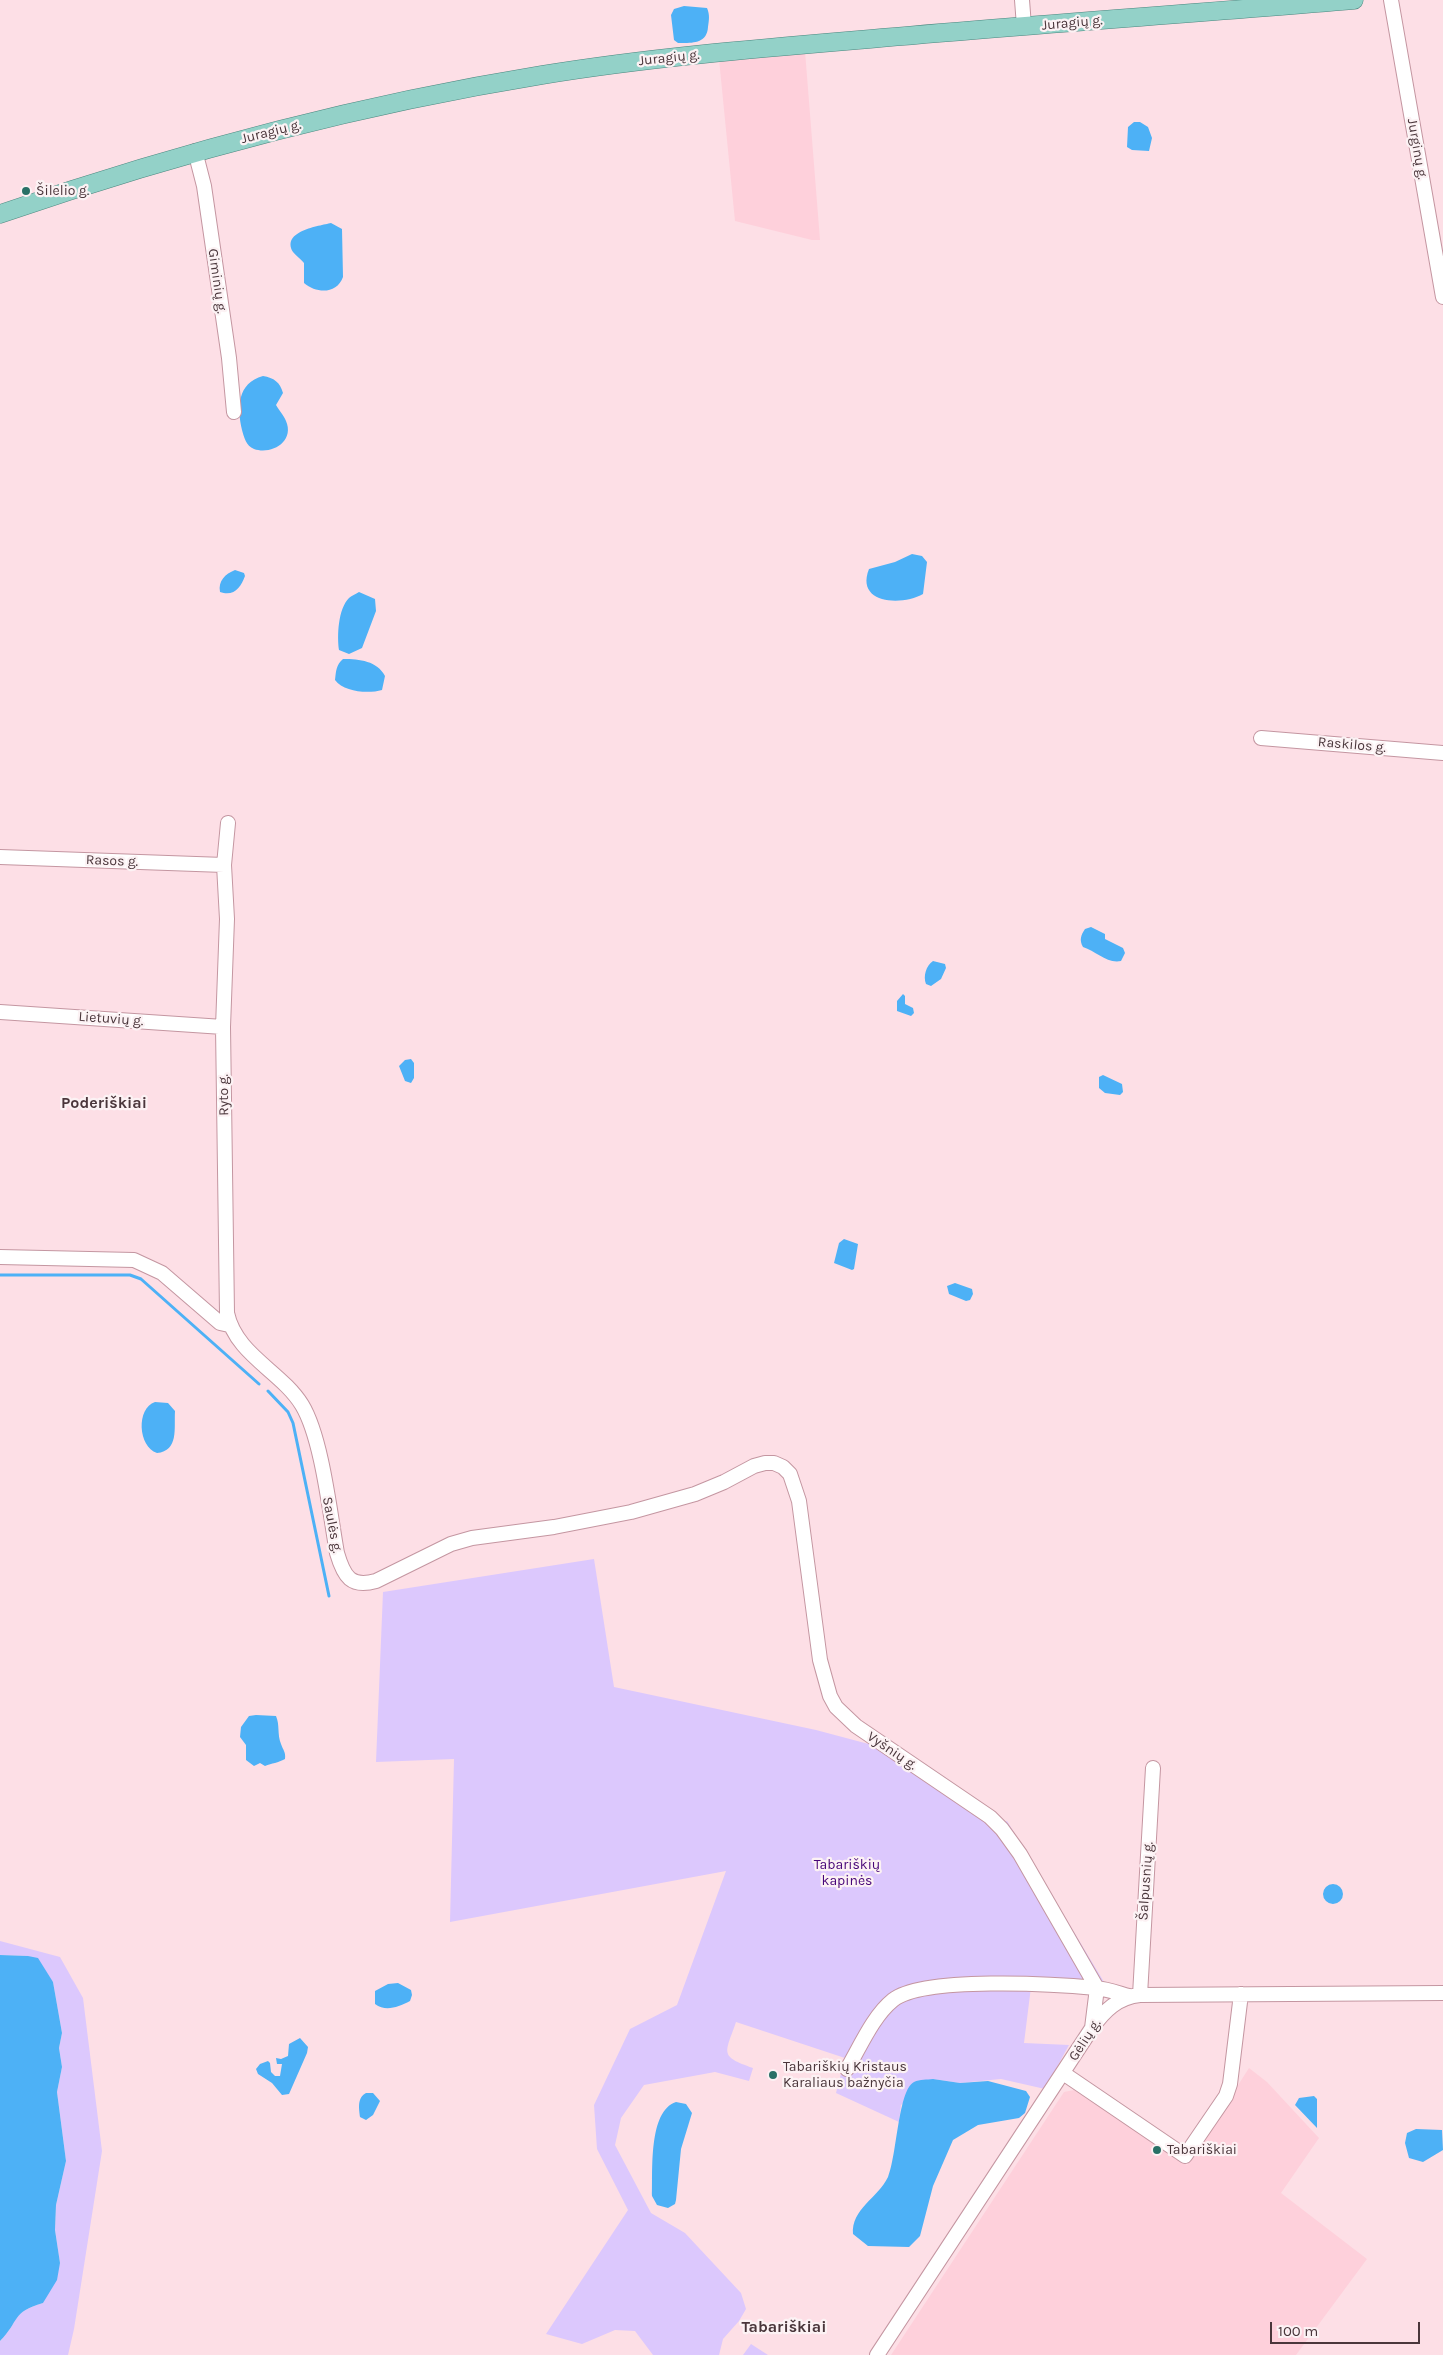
<!DOCTYPE html>
<meta charset="utf-8">
<style>
body{margin:0}
#map{position:relative;width:1443px;height:2355px;overflow:hidden;background:#fddfe6;font-family:Karla,sans-serif}
canvas{display:block}
.scale{position:absolute;left:1270px;top:2322px;width:150px;height:22px;box-sizing:border-box;border:2px solid #4a363b;border-top:0;padding-left:6px;font-size:15px;line-height:18px;white-space:nowrap;color:#4a363b;-webkit-text-stroke:4px #fcf2f4;paint-order:stroke}
</style>
<div id="map">
<canvas width="1443" height="2355"></canvas>
<div class="scale">100 m</div>
</div>
<script>
const context = document.querySelector('canvas').getContext('2d');
context.lineJoin = 'round';
function fillPath(path, color) { context.fillStyle = color; context.fill(path, 'evenodd'); }
function stroke(path, color, width, dash) { context.strokeStyle = color; context.lineWidth = width; context.lineCap = dash ? 'butt' : 'round'; context.setLineDash(dash || []); context.stroke(path); }
function drawText(font, color, halo, rows, align = 'center') {
  context.font = font + ' Karla,sans-serif'; context.lineWidth = 4.5; context.setLineDash([]); context.textBaseline = 'middle'; context.strokeStyle = halo; context.fillStyle = color; for (const [text, x, y, turn = 0] of rows) {
    context.save(); context.translate(x, y); context.rotate((+turn || 0) * Math.PI / 180); context.textAlign = isNaN(turn) ? turn : align; if (halo) context.strokeText(text, 0, 0); context.fillText(text, 0, 0); context.restore();
  }
}
fillPath(new Path2D(`
 M805,51l15,189h-8l-77,-19 -16,-162z
 M1249,2068l18,14 52,56 -38,55 86,66 -71,96h-405l173,-263 10,-2 113,75z`), '#fed0db');
fillPath(new Path2D(`
 M594,1559l20,128 202,43 60,16 119,80 12,-5 97,161 -72,-3 -8,64 45,2 -24,44 -44,-10 -41,4 -27,-4 -32,26 -2,17 -63,-29 9,-35 -109,-36c-11,32 -17,34 17,46l-4,13 -34,-9 -71,13 -23,33 -6,27 36,68 34,20 56,60 5,16 -7,12 -16,18 -4,16h-66l-18,-24 -20,-1 -33,14 -36,-10 82,-124 -31,-61 -3,-44 36,-76 47,-24 49,-134 -276,51 4,-163 -78,3 7,-170z
 M0,1941l60,16 23,41 19,153 -28,178 -6,26h-68v-14c20,-20 11,-29 43,-38l17,-40 -5,-33 1,-25 10,-44 -9,-69 5,-25 -3,-19 3,-15 -9,-51 -25,-26 -28,-1z
 M751,2344l17,11h-25z`), '#dcc8fd');
fillPath(new Path2D(`
 M684,6l23,2c3,7 2,12 1,19 -1,17 -16,16 -30,16l-4,-3 -3,-25 3,-6z
 M1134,122h6l8,5 4,11 -3,13 -17,-1 -5,-3 1,-20z
 M331,223l11,6 1,48c-6,17 -26,17 -39,6v-20c-3,-4 -8,-7 -11,-11 -12,-21 26,-26 38,-29z
 M263,376c11,2 17,6 20,17l-7,12c3,5 8,11 10,16 9,21 -15,34 -32,28 -8,-3 -10,-12 -12,-19 -5,-22 -5,-47 21,-54z
 M912,554l10,2 5,6 -4,32c-21,12 -68,10 -54,-25l26,-7z
 M235,570l9,3 1,3c-4,11 -11,21 -25,16 -2,-11 5,-18 15,-22z
 M359,592l16,7 1,12 -14,37 -13,6 -10,-4c-2,-14 -1,-41 10,-52 2,-2 7,-4 10,-6z
 M343,659c17,0 34,2 42,17l-3,14c-14,4 -38,2 -47,-10 1,-9 1,-15 8,-21z
 M1091,927l14,7v5l18,9 2,5 -4,8c-14,3 -25,-10 -38,-14 -4,-7 -2,-12 2,-18z
 M933,961l12,3 1,4 -5,11 -10,7 -5,-2c-3,-8 0,-18 7,-23z
 M903,994l2,2v8l8,4 1,5 -3,3 -14,-5v-10z
 M411,1059l3,4v15l-3,5 -6,-2 -6,-15 6,-6z
 M1103,1075l19,9 1,8 -3,3 -15,-2 -6,-5v-11z
 M844,1239l14,5 -4,25 -2,1 -18,-7 5,-20z
 M955,1283l17,6 1,5 -3,6 -4,1 -17,-7 -2,-8z
 M155,1402l13,1 7,8c-1,17 4,40 -18,42 -19,-6 -21,-45 -2,-51z
 M256,1715l20,1c4,9 1,18 5,28 2,6 5,8 4,15 -7,4 -13,4 -20,7l-5,-3 -6,3 -8,-6v-15l-6,-8 1,-10 8,-11z
 M1323 1894a10 10 0 1 1 20 0a10 10 0 1 1-20 0Z
 M0,1955l28,1 10,2 15,24 9,51 -3,15 3,19 -5,25 9,69 -10,44 -1,25 5,33 -3,17 -14,23c-32,9 -23,18 -43,38z
 M398,1983l13,7 1,5 -2,6c-12,6 -24,11 -35,3v-13l13,-7z
 M300,2038l8,9 -1,6 -18,41 -7,1 -10,-12 -14,-9 -2,-5 4,-5 8,-3 2,2 1,9 4,4h5l2,-12h-5l-1,-6 5,1 7,-3 1,-12z
 M933,2079l27,4 28,-2 38,10 4,6 -5,16 -6,5 -41,7 -25,15 -20,46 -13,50 -11,11 -41,-1 -15,-12c-2,-25 25,-36 35,-57 9,-21 10,-87 26,-95 6,-3 13,-2 19,-3z
 M366,2093h7l7,8 -7,14 -7,5 -6,-3c-1,-9 -3,-19 6,-24z
 M1314,2096l3,3v29l-22,-23 4,-7z
 M676,2102l10,2 6,9 -11,36 -5,51 -1,4 -7,4 -11,-3 -5,-9c1,-24 -4,-85 24,-94z
 M1416,2129l26,1 1,20 -20,12 -14,-4 -4,-15 2,-10z`), '#4db1f6');
stroke(new Path2D(`
 M0,1275h130l11,4 118,105
 M268,1391l20,21 5,11 36,173`), '#4db1f6', 3);
const minor = new Path2D(`
 M1022,0l2,26
 M1391,0l52,297
 M195,151l9,35 25,172 5,54
 M1261,738l182,15
 M228,823l-4,42 3,54 -4,108 4,286c9,42 54,58 75,92 20,33 28,109 35,148 7,24 14,35 39,28l75,-37 21,-6 82,-11 77,-15 64,-18 29,-12 30,-16 11,-3h9l9,4 7,7 9,27 21,159 10,36 6,11 20,19 134,91 12,12 18,25 77,134 -5,40
 M0,857l224,8
 M0,1012l223,15
 M0,1257l134,3 28,13 58,50 9,2
 M1140,1995l13,-227
 M847,2069c13,-22 26,-53 46,-69 30,-24 163,-16 203,-12 11,1 22,5 33,8
 M1063,2073l122,83 41,-60 4,-12 11,-90
 M877,2355l215,-327c12,-17 26,-31 48,-33l303,-2`);
const major = new Path2D(`
 M0,214c177,-61 357,-109 542,-139 104,-17 210,-26 316,-35 165,-15 331,-26 496,-40`);
stroke(minor, '#c496a1', 16);
stroke(major, '#4b877f', 19);
stroke(minor, '#fff', 14);
stroke(major, '#93d1c8', 18);
for (const [x, y, r, color] of [
 [26,191,5,"#297066"],
 [773,2075,5,"#297066"],
 [1157,2150,5,"#297066"]
]) { const dot = new Path2D(); dot.arc(x, y, r, 0, 2 * Math.PI); context.fillStyle = color; context.fill(dot); stroke(dot, '#fcf2f4', 2); }
drawText('14px', '#4a363b', '#fcf2f4', [
 ["Juragių g.",1072,23,-5],
 ["Juragių g.",669,58,-6],
 ["Juragių g.",271,132,-14],
 ["Jurginų g.",1417,149,80],
 ["Giminių g.",217,281,82],
 ["Raskilos g.",1352,745,5],
 ["Rasos g.",112,861,2],
 ["Lietuvių g.",111,1019,4],
 ["Ryto g.",224,1095,-91],
 ["Saulės g.",332,1525,79],
 ["Vyšnių g.",892,1751,34],
 ["Šalpusnių g.",1146,1881,-86],
 ["Gėlių g.",1085,2040,-57]
]);
drawText('14px', '#4a363b', '#fcf2f4', [
 ["Šilelio g.",36,191],
 ["Tabariškių Kristaus",783,2067],
 ["Karaliaus bažnyčia",783,2083],
 ["Tabariškiai",1167,2150]
], 'left');
drawText('14px', '#470578', '#fcf2f4', [
 ["Tabariškių",847,1865],
 ["kapinės",847,1881]
]);
drawText('bold 16px', '#4a363b', '#fcf2f4', [
 ["Poderiškiai",104,1103],
 ["Tabariškiai",784,2327]
]);
</script>
